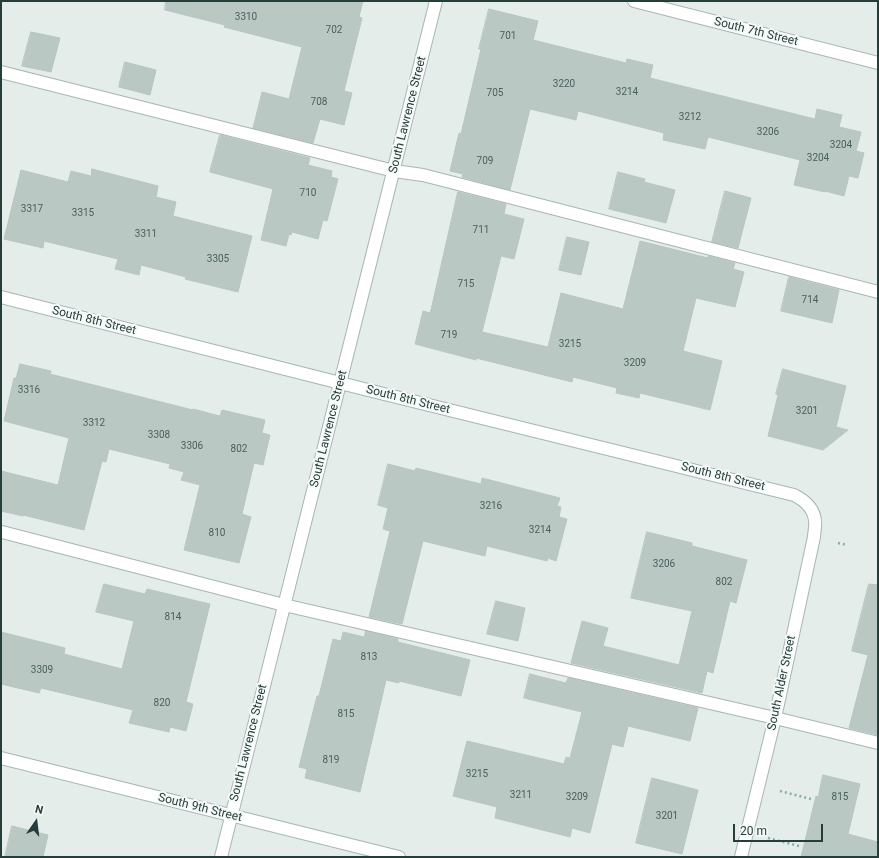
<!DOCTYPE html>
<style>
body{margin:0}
#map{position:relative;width:879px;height:858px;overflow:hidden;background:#e5edeb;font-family:Roboto,sans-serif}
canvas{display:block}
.frame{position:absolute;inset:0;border:2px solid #253e3b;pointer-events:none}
.north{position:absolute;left:16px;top:802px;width:40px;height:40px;-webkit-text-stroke:3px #f5f9f8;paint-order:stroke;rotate:14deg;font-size:11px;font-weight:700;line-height:16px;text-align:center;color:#253e3b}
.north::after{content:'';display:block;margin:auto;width:14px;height:18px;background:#253e3b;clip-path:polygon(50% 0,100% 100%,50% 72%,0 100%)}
.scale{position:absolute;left:733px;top:824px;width:90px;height:18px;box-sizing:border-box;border:2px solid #253e3b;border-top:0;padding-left:5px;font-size:12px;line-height:14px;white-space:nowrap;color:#253e3b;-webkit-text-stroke:3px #f5f9f8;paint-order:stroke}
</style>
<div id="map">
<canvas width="879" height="858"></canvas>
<div class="frame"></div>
<div class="north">N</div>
<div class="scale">20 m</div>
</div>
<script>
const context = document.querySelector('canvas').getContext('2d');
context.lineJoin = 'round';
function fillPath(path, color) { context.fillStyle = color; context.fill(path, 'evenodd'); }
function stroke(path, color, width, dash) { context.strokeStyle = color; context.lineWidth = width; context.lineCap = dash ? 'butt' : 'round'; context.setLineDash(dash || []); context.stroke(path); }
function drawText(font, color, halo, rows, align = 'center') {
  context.font = font + ' Roboto,sans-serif'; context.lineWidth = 4; context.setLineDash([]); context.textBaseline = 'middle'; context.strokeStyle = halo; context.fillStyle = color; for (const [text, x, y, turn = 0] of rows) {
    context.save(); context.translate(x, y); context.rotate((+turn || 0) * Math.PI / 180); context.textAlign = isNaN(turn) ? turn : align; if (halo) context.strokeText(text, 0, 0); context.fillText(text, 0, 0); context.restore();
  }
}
const building = new Path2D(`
 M166,1h197l-4,16 3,1 -18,73 8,2 -8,32 -24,-6 -7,24 -60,-15 9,-36 27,7 13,-52 -78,-20 1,-2 -60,-15z
 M489,9l49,12 -5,19 93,23 1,-4 26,6 -3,13 165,41 2,-10 25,6 -3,12 22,5 -5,19 8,2 -6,25 -9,-2 -5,20 -19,-5v1l-31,-7 6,-25 -92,-23 -3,12 -42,-9 1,-7 -86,-22 -2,9 -46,-11 -20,81 -48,-13 1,-3 -13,-3 9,-38 2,1 20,-85h-2z
 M31,32l29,6 -9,34 -29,-6z
 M125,62l31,8 -6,25 -31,-8z
 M220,135l90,23 -2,7 24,6 -1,6 7,2 -11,42 -4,-1 -5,19 -26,-7 -1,3 -2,-1 -3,12 -25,-6 12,-51 -63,-17z
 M92,169l66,17 -2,11 20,5 -3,14 79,20 -14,56 -53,-13 1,-2 -45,-12 -2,10 -24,-6 3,-10 -74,-18 -1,7 -39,-9 17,-69 47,12 3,-11 20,5z
 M618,172l27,7 -1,3 31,8 -9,33 -57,-14z
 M725,191l26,7 -13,50 -26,-6z
 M458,192l48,12 -2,10 20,5 -10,40 -13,-3 -19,76 66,15 13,-54 62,16 17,-68 68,17v-2l27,7 -2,6 11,3 -9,35 -39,-9 -13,53 39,10 -12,49 -70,-17 -1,5 -23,-5 1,-5 -44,-11 -1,5 -96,-24v2l-61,-16 8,-33 7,2z
 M567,237l22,5 -8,33 -22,-5z
 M789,277l50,13 -7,33 -51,-12z
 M20,364l31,7 -1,3 143,36v-1l27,7 2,-6 43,10 -3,13 8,2 -7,30 -9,-2 -12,51 9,3 -12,46 -55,-13 16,-65 -19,-5 3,-8 -15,-4 1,-4 -61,-15 -3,13 -4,-1 -18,69 -61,-15v1l-22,-5v-40l57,14 11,-47 -65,-17 10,-43h2z
 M783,369l63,17 -10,41 12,3 -25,20 -55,-14 10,-41 -2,-1z
 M388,464l27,7 1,-3 65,16 1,-6 78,20 -3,8 4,1 -2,10 8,2 -11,42 -8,-3 -1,3 -60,-15 -2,10 -62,-15 -21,83 -33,-7 21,-86 -7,-2 5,-21 -10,-3z
 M647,532l45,11v3l55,14 -11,43 -6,-2 -17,72 -6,-2 -5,22 -131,-30 11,-42 26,7 -5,18 76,19 13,-54 -61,-13z
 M104,584l41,10 2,-5 63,15 -24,98 7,2 -7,27 -16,-4 -1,5 -40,-9 4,-13 -92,-22 -2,5 -38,-9v-52l64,16 -1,6 58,15 12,-48 -38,-9z
 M869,584l9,1v150l-29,-7 19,-73 -16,-4z
 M496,601l29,7 -7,33 -31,-7z
 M366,631l32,8v3l72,18 -9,36 -62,-15v2l-13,-3 -26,112 -55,-14 2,-9 -8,-2 18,-71h2l14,-57 8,2 2,-9 21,5z
 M530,674l36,9 2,-5 130,30 -8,33 -62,-15 -5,21 -11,-3 -22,89 -18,-5 -2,9 -75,-19 2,-11 -44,-11 14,-55 97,23 2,-7 4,1 12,-46 -58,-14z
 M823,775l37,9 -12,50 30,8v15h-77l15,-61 2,1z
 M652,778l46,12 -16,64 -46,-11z
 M12,826l36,9 -5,22h-38z`);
fillPath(building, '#bac8c4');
stroke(building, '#b7c6c3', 1);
const minor = new Path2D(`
 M634,1l244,62
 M1,72l393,99 29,4 455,117
 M1,297l367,93 426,105c10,5 20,13 21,26 1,5 -1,11 -1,16l-39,181 -34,139
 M2,532l282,73 491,113 103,25
 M1,758l398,99
 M221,857l215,-856`);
stroke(minor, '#a8b5b3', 14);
stroke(new Path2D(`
 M838,543l9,2
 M780,791l31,8
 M768,838l31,8`), '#87afa9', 2.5, [2, 3]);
stroke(minor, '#fff', 12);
drawText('10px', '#4a605d', null, [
 ["3310",246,17],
 ["702",334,30],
 ["701",508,36],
 ["3220",564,84],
 ["3214",627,92],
 ["705",495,93],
 ["708",319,102],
 ["3212",690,117],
 ["3206",768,132],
 ["3204",841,145],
 ["3204",818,158],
 ["709",485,161],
 ["710",308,193],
 ["3317",32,209],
 ["3315",83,213],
 ["711",481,230],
 ["3311",146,234],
 ["3305",218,259],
 ["715",466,284],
 ["714",810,300],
 ["719",449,335],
 ["3215",570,344],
 ["3209",635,363],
 ["3316",29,390],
 ["3201",807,411],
 ["3312",94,423],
 ["3308",159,435],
 ["3306",192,446],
 ["802",239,449],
 ["3216",491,506],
 ["3214",540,530],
 ["810",217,533],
 ["3206",664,564],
 ["802",724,582],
 ["814",173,617],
 ["813",369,657],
 ["3309",42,670],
 ["820",162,703],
 ["815",346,714],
 ["819",331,760],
 ["3215",477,774],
 ["3211",521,795],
 ["3209",577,797],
 ["815",840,797],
 ["3201",667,816]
]);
drawText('12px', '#253e3b', '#f5f9f8', [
 ["South 7th Street",756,32,14],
 ["South Lawrence Street",408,115,-76],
 ["South 8th Street",94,321,14],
 ["South 8th Street",408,400,14],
 ["South Lawrence Street",329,429,-76],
 ["South 8th Street",723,477,14],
 ["South Alder Street",782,683,-78],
 ["South Lawrence Street",249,743,-76],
 ["South 9th Street",200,808,14]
]);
</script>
